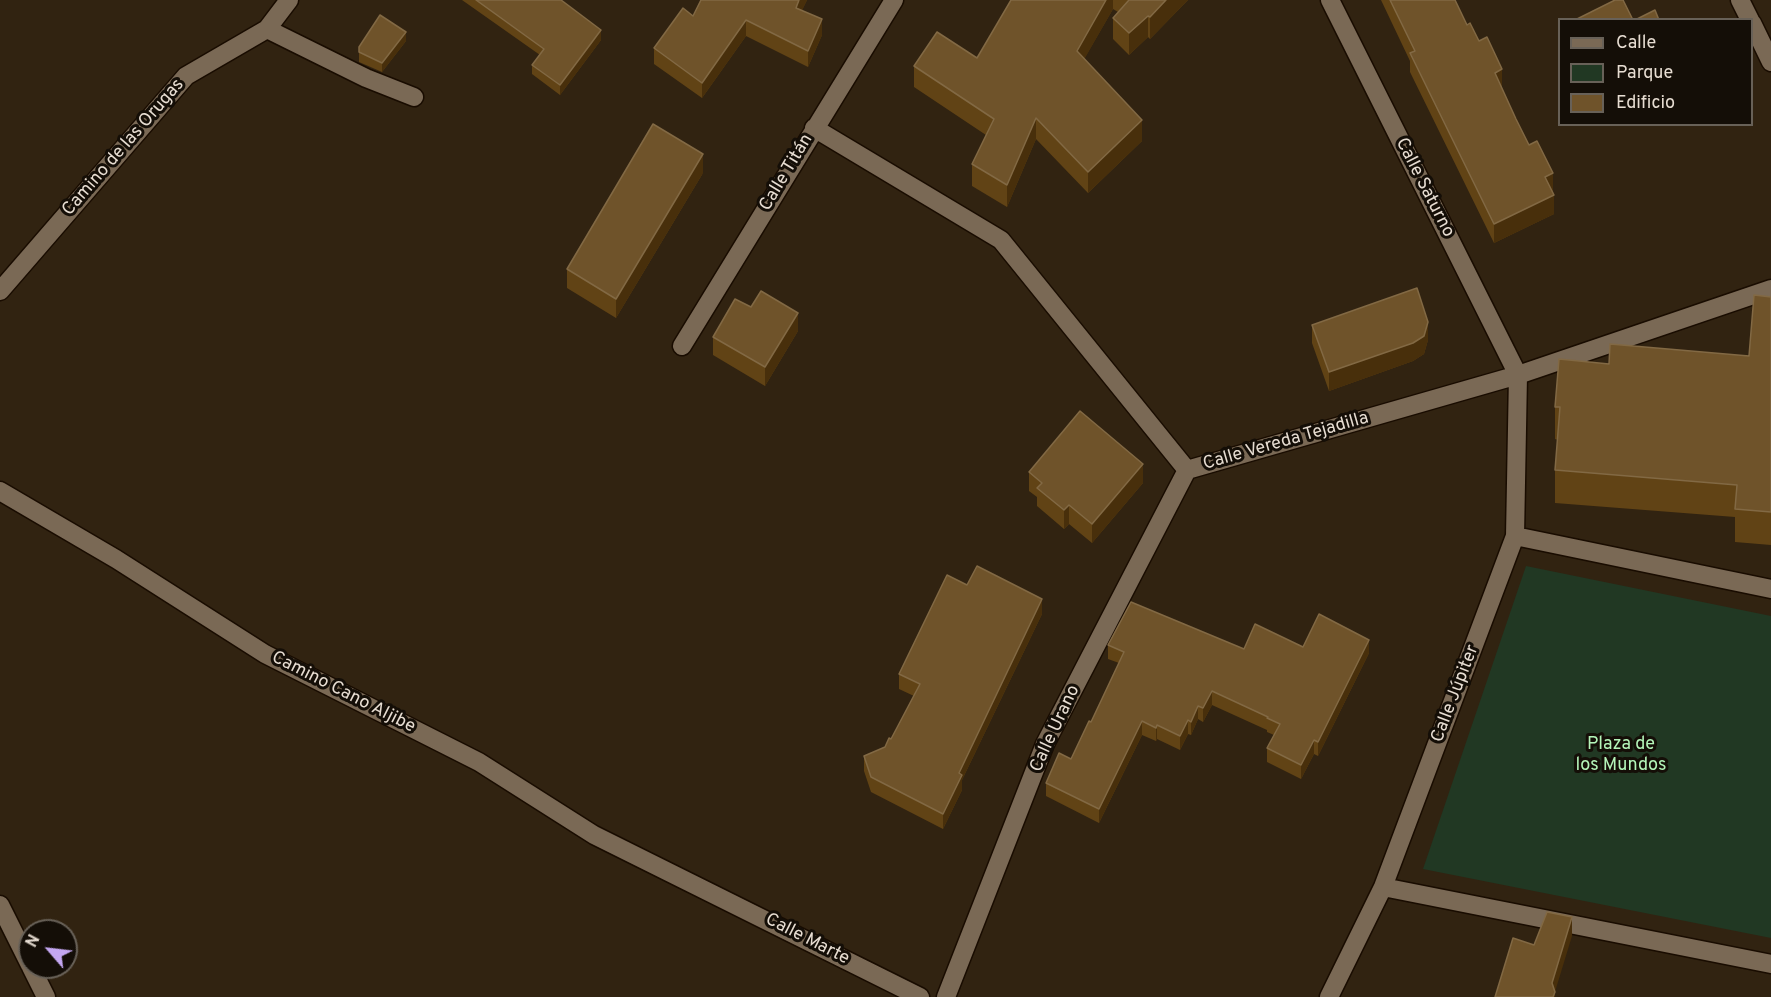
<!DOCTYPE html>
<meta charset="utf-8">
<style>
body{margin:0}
#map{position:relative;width:1771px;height:997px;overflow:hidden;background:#312311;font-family:Overpass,sans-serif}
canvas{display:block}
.legend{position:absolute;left:1558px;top:18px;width:195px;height:108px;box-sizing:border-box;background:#140e07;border:2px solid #686158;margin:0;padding:8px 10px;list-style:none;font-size:18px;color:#e7ddd2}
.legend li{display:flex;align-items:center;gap:12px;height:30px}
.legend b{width:30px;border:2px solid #686158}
.north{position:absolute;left:18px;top:919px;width:60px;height:60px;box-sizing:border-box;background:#140e07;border:2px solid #686158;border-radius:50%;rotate:298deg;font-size:16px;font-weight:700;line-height:24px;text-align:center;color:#e7ddd2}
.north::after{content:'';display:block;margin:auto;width:21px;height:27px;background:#c4a7f1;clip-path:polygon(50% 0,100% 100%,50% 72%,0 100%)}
</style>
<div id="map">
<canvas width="1771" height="997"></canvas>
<ul class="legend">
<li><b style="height:8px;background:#7a6955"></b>Calle</li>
<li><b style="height:16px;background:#213823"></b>Parque</li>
<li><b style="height:16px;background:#6f532a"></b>Edificio</li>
</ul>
<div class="north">N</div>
</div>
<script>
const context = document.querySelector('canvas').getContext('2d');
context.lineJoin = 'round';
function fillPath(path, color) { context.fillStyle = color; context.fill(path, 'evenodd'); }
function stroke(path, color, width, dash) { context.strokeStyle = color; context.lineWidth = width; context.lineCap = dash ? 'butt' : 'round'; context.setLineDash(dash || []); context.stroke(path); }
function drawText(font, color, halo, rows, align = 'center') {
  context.font = font + ' Overpass,sans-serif'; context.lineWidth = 6; context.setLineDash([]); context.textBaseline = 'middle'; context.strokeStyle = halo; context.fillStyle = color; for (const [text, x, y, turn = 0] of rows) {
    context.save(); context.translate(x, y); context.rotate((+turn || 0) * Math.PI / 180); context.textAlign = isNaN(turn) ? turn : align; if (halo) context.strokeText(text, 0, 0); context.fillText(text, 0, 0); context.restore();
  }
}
fillPath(new Path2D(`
 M1526,566l245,50v322l-348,-69z`), '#213823');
const street = new Path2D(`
 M1740,0l10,20
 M1752,23l19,39
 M267,29l99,49 48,19
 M814,128l187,112 186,230
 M0,291l186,-215 81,-47 22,-29
 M682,346l212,-346
 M1187,470l331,-95 253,-86
 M0,491l116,68 149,95 214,108 115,73 326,162
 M1515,536l256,53
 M1383,887l388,77
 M0,905l30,60
 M31,967l15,30
 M946,997l99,-253 142,-274
 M1329,997l54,-110 132,-351 3,-161 -188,-375`);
stroke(street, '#190c00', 21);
stroke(street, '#7a6955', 18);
fillPath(new Path2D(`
 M462,0h99l40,40 -41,55 -28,-21v-9l8,-10z
 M701,0h106l-5,10 20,25 -14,32 -62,-31 -44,62 -48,-34v-16l39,-32z
 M1011,0h177l-38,39 -2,-2 -19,18 -16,-16v-21l5,-6 -5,-3 -29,50 58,82 -54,52 -52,-54 -29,68 -35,-21v-22l14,-29 -72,-48v-21l63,-8z
 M1381,0h74l12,25 35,63 14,31 37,73 1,22 -60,29 -84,-171v-11z
 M1560,27v14l-2,-3v-10z
 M406,41l-24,31 -23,-10v-15z
 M703,173l-87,145 -49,-30v-19z
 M1771,297v248l-36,-3v-25l-180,-14v-33l3,-30 -3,-1v-32l54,-43 140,-8z
 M751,307l47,24 -33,55 -52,-31v-18z
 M1312,325l116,15 -4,14 -11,7 -84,30 -17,-48z
 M1029,472l114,11 -51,60 -23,-19 -5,5 -27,-23v-9l-8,-6z
 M967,585l75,29 -80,166v10l-19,39 -72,-37 -7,-21v-15l21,-9 6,-8 23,-43 -15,-7v-15z
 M1108,645l136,4 59,-2 66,6 -51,103 -4,-2 -13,25 -34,-17v-14l7,-13 -7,-3v-2l-55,-25 -9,17 -5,-3 -7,16 -3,-1 -8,16 -23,-11 -1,2 -14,-6 -43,88 -53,-27v-13l25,-24 20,-37 28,-59 -11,-4z`), '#614315');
fillPath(new Path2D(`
 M799,0h8l-11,23v-15z
 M1106,0h7v9l-36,63v-21z
 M1166,0h22l-38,39v-22z
 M1148,16v21l-19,18v-22z
 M822,19v16l-14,32v-16z
 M746,20v16l-44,62v-15z
 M601,30v10l-41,55v-10z
 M406,32v9l-24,31v-9z
 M1502,69v19l-7,-15z
 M1036,118v21l-29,68v-22z
 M1142,120v21l-54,52v-21z
 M703,154v19l-87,145v-19z
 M1553,173v19l-8,4v-19z
 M1554,195v19l-60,29v-19z
 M798,313v18l-33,55v-19z
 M1428,322v18l-4,14 -11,7 -84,30v-19z
 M1143,464v19l-51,60v-19z
 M1069,505v19l-5,5v-19z
 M1042,599v15l-80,166v10l-19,39v-15l16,-41z
 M1369,640v13l-51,103v-14z
 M1212,691v14l-9,17v-14z
 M1198,706v13l-7,16v-13z
 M1188,720v14l-8,16v-14z
 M1142,721v14l-43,88v-14z
 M1157,725v14l-1,2v-13z
 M1314,740v14l-13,25v-14z
 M1572,917v19l-18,59 1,-3v5h-3v-14z`), '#482f0b');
const building = new Path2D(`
 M476,0h85l40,30 -41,55 -28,-20 12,-16z
 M701,0h98l-3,8 26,11 -14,32 -62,-31 -44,63 -48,-35 29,-40 10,8z
 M1011,0h95l-29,51 65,69 -54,52 -52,-54 -29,67 -35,-21 22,-45 -80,-53 23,-34 40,26z
 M1129,0h37l-16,17 -2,-1 -19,17 -16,-15z
 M1390,0h65l12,25 3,-2 9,18 8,-4 15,32 -7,4 21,46 13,26 8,-4 16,32 -8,4 9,18 -60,29 -84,-171 5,-2z
 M1615,0h8l10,20h-58z
 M1655,10l4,10h-24z
 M380,15l26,17 -24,31 -23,-11v-5z
 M653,124l50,30 -87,145 -49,-30z
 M1417,288l11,34 -4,14 -11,7 -84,29 -17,-47z
 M761,291l37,22 -33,54 -52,-30 22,-38 16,8z
 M1754,295l17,2v215l-36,-3 2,-24 -182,-15 5,-63h-5l4,-48 50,5 1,-20 139,12z
 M1080,411l63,53 -51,60 -23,-19 -5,5 -27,-22 5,-5 -13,-11z
 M977,566l65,33 -83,174 3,2 -19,39 -72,-37 -7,-21 21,-9 4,-9 2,1 29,-55 -21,-10 48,-99 20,10z
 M1131,602l113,47 11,-25 48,23 16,-33 50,26 -51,102 -4,-2 -13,25 -34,-17 13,-24 -13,-6 1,-1 -56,-26 -9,17 -5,-2 -7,16 -3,-2 -8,16 -23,-11 -1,3 -14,-7 -43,88 -53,-26 13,-30 12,6 18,-38 2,1 33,-70 -16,-7z
 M1547,912l25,5 -20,66 3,9 -2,5h-58l18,-59 21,7z`);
fillPath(building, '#6f532a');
stroke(building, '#826944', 1.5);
drawText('18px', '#e7ddd2', '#140e07', [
 ["Camino de las Orugas",124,148,-49],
 ["Calle Titán",787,173,-59],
 ["Calle Saturno",1424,188,63],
 ["Calle Vereda Tejadilla",1286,442,-16],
 ["Camino Cano Aljibe",343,693,27],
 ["Calle Júpiter",1456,694,-69],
 ["Calle Urano",1056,729,-65],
 ["Calle Marte",807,940,27]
]);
drawText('18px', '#b4f5b9', '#140e07', [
 ["Plaza de",1621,745],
 ["los Mundos",1621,766]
]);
</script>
